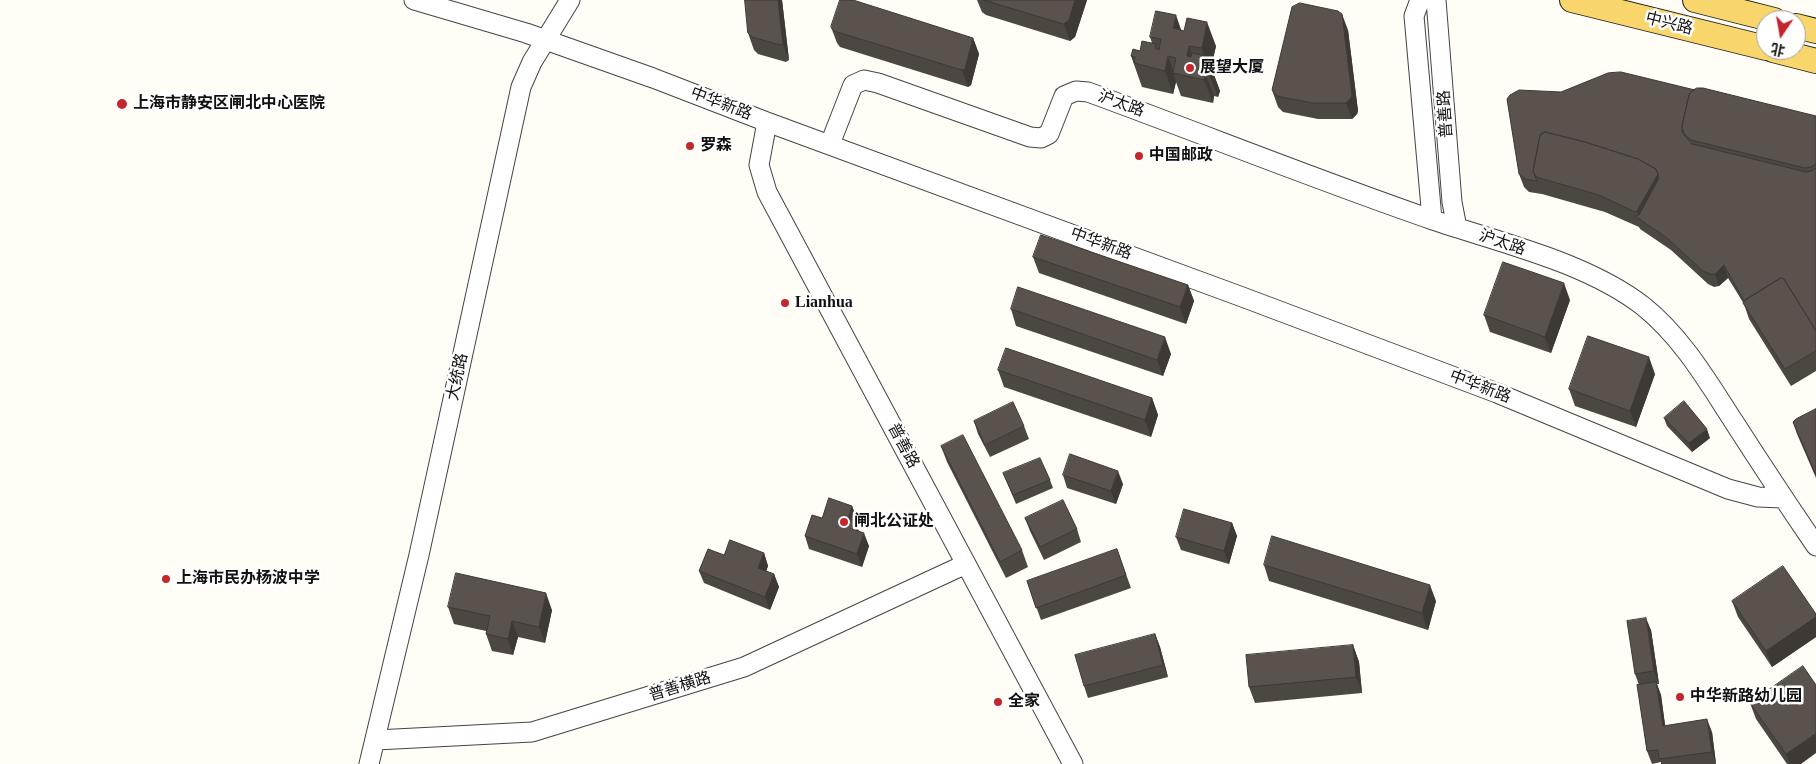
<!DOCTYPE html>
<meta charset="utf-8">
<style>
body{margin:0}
#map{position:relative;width:1816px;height:764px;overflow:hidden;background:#fffdf5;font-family:"Times New Roman","Noto Sans SC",serif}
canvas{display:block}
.north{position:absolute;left:1756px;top:10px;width:50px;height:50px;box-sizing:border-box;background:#fff;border:1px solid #a0a0a0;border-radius:50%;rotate:192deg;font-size:14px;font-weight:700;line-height:20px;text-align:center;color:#111}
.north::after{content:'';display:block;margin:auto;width:18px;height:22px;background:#c4262e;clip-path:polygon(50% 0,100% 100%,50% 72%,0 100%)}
</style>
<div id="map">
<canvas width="1816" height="764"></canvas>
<div class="north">北</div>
</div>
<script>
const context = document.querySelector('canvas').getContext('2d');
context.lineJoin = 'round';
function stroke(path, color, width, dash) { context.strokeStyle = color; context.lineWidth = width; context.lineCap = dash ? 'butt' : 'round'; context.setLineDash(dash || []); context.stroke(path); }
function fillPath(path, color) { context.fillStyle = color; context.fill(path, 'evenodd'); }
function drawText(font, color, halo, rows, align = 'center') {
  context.font = font + ' "Times New Roman","Noto Sans SC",serif'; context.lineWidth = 5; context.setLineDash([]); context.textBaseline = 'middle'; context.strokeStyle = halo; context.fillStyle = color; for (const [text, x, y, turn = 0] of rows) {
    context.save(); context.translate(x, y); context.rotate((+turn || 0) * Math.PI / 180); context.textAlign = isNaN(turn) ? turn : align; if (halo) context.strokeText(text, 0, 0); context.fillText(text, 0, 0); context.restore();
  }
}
const minor = new Path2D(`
 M414,0l112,33 127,45 114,44 478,176 252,95 231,96 30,8 25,1
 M1420,0l-6,16 18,203
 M1436,0l16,202 5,26
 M767,122l-8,43 8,27 306,572
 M830,144l23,-59 11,-5 14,3 152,54 11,1 8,-4 15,-38 12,-5 12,1c115,42 229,88 345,128 68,23 153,42 210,86 39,31 65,76 91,116 27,42 54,83 82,124
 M376,740l156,-8 212,-65 222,-103
 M369,764l50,-209 102,-468 11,-25 38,-62`);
const major = new Path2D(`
 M1572,0l194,48
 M1695,0l79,20
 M1796,26l20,5
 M1773,50l43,11`);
stroke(minor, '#444', 21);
stroke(major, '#222', 26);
stroke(minor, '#fff', 19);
stroke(major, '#f9d66b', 24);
fillPath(new Path2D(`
 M745,0h37l7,60 -3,2 -28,-8 -4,-4 -6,-17z
 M977,0h110l-12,37 -5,4 -84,-26 -4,-3z
 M831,27l142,11 6,16 -8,31 -3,2 -128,-40 -3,-4z
 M1181,30l35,16 -5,21 9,24 -2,6 -4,-1 -1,7 -32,-7 -5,-14 -3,12 -31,-7 -11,-31 21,-13 -2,-6z
 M1348,30l10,81 -1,3 -5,5h-34l-35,-7 -5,-5 -6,-17z
 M1695,90l121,26v255l-25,15 -42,-67 -5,-15 -16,-26 -9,8 -5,1 -6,-3 -37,-34 -31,-21 -1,-2 -34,-15 -63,-18 -1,-1 1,1 -13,-2 -5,-5 -5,-13 42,-82z
 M1033,257l155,28 6,16 -8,23 -147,-51z
 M1570,300l-19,53 -61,-21 -6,-17z
 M1011,309l160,45 -8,22 -147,-50z
 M998,370l154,28 6,17 -7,22 -147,-50z
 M1655,374l-19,53 -61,-21 -6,-17z
 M1816,409v69l-19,-44 -4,-12z
 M1664,418l46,20 -18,14 -25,-26z
 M974,421l50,5 5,13 -39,18 -12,-23z
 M941,446l81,104 6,17 -22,11 -59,-116z
 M1003,473l47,7 3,8 -37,16z
 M1063,475l60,9 -7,20 -49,-16z
 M852,506l5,13 -2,4 4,8 10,15 -7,21 -53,-18 -4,-13 17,-18z
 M1025,518l52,11 4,13 -37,18 -14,-29z
 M1232,523l5,13 -8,28 -48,-14 -5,-13z
 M1117,549l14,39 -90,32 -14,-39z
 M764,553l4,13 -2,5 8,3 5,13 -9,23 -66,-27 -5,-12 25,-16z
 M1264,565l172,36 -8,29 -159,-49z
 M1732,601l84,13v23l-44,30 -34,-50z
 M448,607l104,3 -7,33 -27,-6 -5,18 -21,-4 -6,-17v-3l-32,-7z
 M1651,630l8,54h-2l4,11 4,31 47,6 4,32h-55v-2l-9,2 -5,-13 -8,-66 -4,-11z
 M1155,634l5,13 8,30 -80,21 -4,-12z
 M1353,645l6,17 3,31 -107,10 -6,-16z
 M1750,703l51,61h-14l-31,-45z`), '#4d4742');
fillPath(new Path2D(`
 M778,0h4l7,60 -6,-16z
 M1075,0h12l-12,37 -5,4 -6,-17z
 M1342,14l6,16 10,81 -1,3 -5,5 -6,-16z
 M1176,15l8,23 -11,-10z
 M1207,22l9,24 -5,23v-2l9,24 -2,6 -9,-23 -5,-8 1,-7 -3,-11z
 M973,38l6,16 -8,31 -3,2 -6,-17z
 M1189,46l9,23 -11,-13z
 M1168,56l6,17h-1l3,9 -3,12 -8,-23z
 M1205,73l9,23 -1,7 -9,-23z
 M1658,174l6,16 -24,30 -3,-9z
 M1724,265l4,13 -9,8 -4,-12z
 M1564,283l6,17 -19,53 -6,-16z
 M1188,285l6,16 -8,23 -6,-17z
 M1165,337l6,17 -8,22 -6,-16z
 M1649,357l6,17 -19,53 -6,-16z
 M1152,398l6,17 -7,22 -6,-17z
 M1707,429l3,9 -18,14 -3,-9z
 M1118,471l5,13 -7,20 -5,-13z
 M852,506l5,13 -2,4 5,11 -7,-4 -5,-11z
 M1232,523l5,13 -8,28 -5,-13z
 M864,533l5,13 -7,21 -5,-13z
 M764,553l4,13 -5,14 -5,-12z
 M774,574l5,13 -9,23 -5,-13z
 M1430,585l6,16 -8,29 -6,-17z
 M546,593l6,17 -7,33 -6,-16z
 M1816,617v20l-44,30 -6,-16z
 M1646,618l5,12 8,54 -5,-13z
 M512,621l6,16 -5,18 -5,-16z
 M1155,634l5,13 8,30 -5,-12z
 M1353,645l6,17 3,31 -6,-16z
 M1656,682l5,13 6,44 -4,-13z
 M1707,719l5,13 4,32 -4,-12z
 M1816,733v20l-15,11h-11l-4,-10z`), '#3f3936');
const building = new Path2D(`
 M745,0h33l5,44 -3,1 -28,-8 -4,-4z
 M840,0h13l120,38 -8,31 -3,1 -128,-39 -3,-4z
 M984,0h91l-6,20 -5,4z
 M1300,3l38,8 4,3 10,81 -1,3 -5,5h-34l-35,-7 -5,-6 20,-83z
 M1156,11l20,4 -3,13 11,3 3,-13 20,4 -5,26 -13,-2 -2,10 4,1 1,-4 14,3 -2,10 7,1 -2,7 -4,-1 -1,7 -31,-7 3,-15 -8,-2 -3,15 -31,-8 1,-6 -4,-1 2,-7 7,2 2,-10 14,3 -1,4 4,2 2,-11 -11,-2z
 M1621,72l74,18 -3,1 -3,4 -7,31 2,9 8,9 114,28 6,-1 4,-3v163l-32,-52 -3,-1 -37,23 -20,-36 -9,9h-5l-7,-3 -37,-34 -31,-21 4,-1 20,-37 -3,-9 -18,-10 -53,-17 -40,-10 -5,3 -7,36 4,10 -12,-2 -6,-5 -12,-75 3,-4 9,-5 42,2 47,-19z
 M1697,88h6l113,28v48l-5,3 -6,1 -114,-28 -9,-8v-6l7,-31 3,-4z
 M1545,132l40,10 53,17 18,10 2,5 -21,37 -2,1 -36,-17 -63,-18 -3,-6 7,-36z
 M1041,235l147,50 -8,22 -147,-50z
 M1503,262l61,21 -19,54 -61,-22z
 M1781,278l3,1 32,52v20l-31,18 -42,-66 2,-3z
 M1018,287l147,50 -8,23 -146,-51z
 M1588,336l61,21 -19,54 -61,-22z
 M1006,348l146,50 -7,22 -147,-50z
 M1684,401l23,28 -18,14 -25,-25z
 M1013,402l11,24 -39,19 -11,-24z
 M1816,409v66l-23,-53 3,-3z
 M963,435l59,115 -22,12 -59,-116z
 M1070,454l48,17 -7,20 -48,-16z
 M1040,458l10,22 -37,15 -10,-22z
 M829,498l23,8 -4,13 7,2 -3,8 12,4 -7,21 -52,-18 7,-21 10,3z
 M1063,500l14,29 -37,18 -15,-29z
 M1184,509l48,14 -8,28 -48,-14z
 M1272,536l158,49 -8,28 -158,-48z
 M730,540l34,13 -6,15 16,6 -9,23 -66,-26 9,-22 16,6z
 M1117,549l9,26 -90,33 -9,-27z
 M1783,566l33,48v3l-50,34 -34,-50z
 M456,573l90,20 -7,34 -27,-6 -4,18 -22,-5 4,-18 -42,-9z
 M1646,618l8,53 -19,3 -8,-53z
 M1155,634l8,31 -79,21 -9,-31z
 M1353,645l3,32 -107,10 -3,-32z
 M1803,666l13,19v48l-30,21 -36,-51z
 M1656,682l7,44 44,-7 5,33 -53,7 -1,-9 -11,1 -10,-66z`);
fillPath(building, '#5a524d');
stroke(building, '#3f3936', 1);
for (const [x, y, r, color] of [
 [1190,68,5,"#c4262e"],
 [122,104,6,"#c4262e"],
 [690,146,5,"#c4262e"],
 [1139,156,5,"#c4262e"],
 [785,303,5,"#c4262e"],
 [844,522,5,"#c4262e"],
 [166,579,5,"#c4262e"],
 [1680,697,5,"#c4262e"],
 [998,702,5,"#c4262e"]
]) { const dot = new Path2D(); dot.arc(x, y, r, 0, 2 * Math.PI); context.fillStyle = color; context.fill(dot); stroke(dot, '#fff', 2); }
drawText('16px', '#111', '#fff', [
 ["中兴路",1669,24,14],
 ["中华新路",721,104,21],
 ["沪太路",1121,104,20],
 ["普善路",1446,114,-94],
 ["沪太路",1502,243,19],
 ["中华新路",1101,244,20],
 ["大统路",458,377,-78],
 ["中华新路",1480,387,21],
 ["普善路",903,446,62],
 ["普善横路",680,687,-17]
]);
drawText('bold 16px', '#111', '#fff', [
 ["展望大厦",1200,68],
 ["上海市静安区闸北中心医院",133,104],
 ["罗森",700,146],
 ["中国邮政",1149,156],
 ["Lianhua",795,303],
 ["闸北公证处",854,522],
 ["上海市民办杨波中学",176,579],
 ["中华新路幼儿园",1690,697],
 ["全家",1008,702]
], 'left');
</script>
